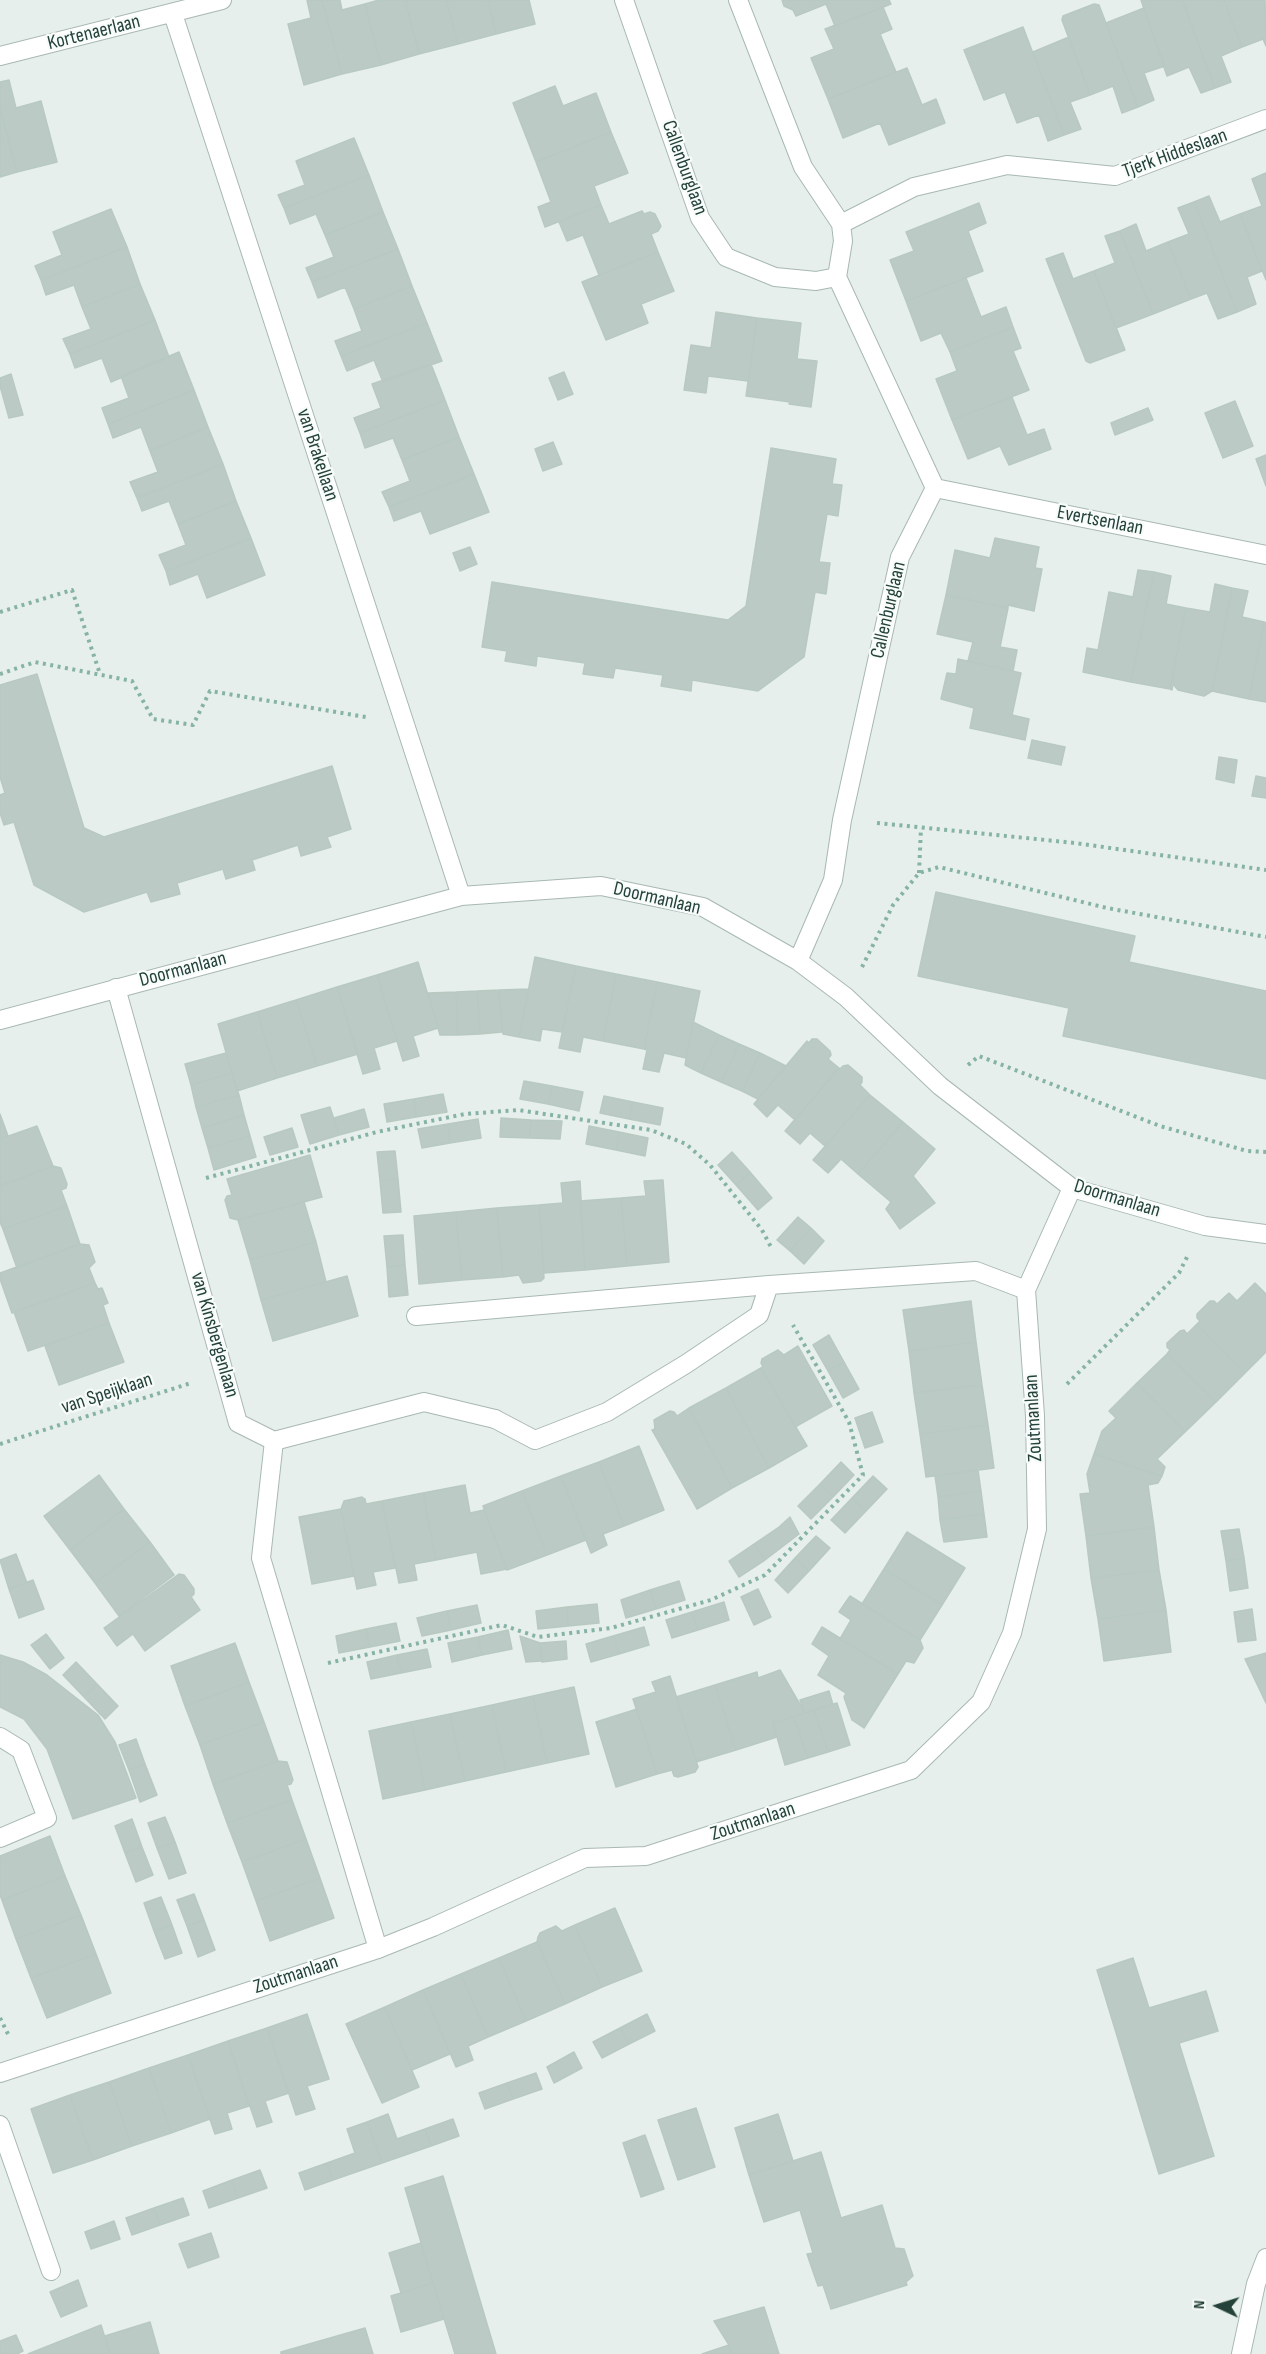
<!DOCTYPE html>
<style>
body{margin:0}
#map{position:relative;width:1266px;height:2354px;overflow:hidden;background:#e6efeb;font-family:"Sofia Sans Condensed",sans-serif}
canvas{display:block}
.north{position:absolute;left:1188px;top:2276px;width:60px;height:60px;-webkit-text-stroke:4px #f7fbf9;paint-order:stroke;rotate:274deg;font-size:16px;font-weight:700;line-height:24px;text-align:center;color:#24423a}
.north::after{content:'';display:block;margin:auto;width:21px;height:27px;background:#24423a;clip-path:polygon(50% 0,100% 100%,50% 72%,0 100%)}
</style>
<div id="map">
<canvas width="1266" height="2354"></canvas>
<div class="north">N</div>
</div>
<script>
const context = document.querySelector('canvas').getContext('2d');
context.lineJoin = 'round';
function fillPath(path, color) { context.fillStyle = color; context.fill(path, 'evenodd'); }
function stroke(path, color, width, dash) { context.strokeStyle = color; context.lineWidth = width; context.lineCap = dash ? 'butt' : 'round'; context.setLineDash(dash || []); context.stroke(path); }
function drawText(font, color, halo, rows, align = 'center') {
  context.font = font + ' "Sofia Sans Condensed",sans-serif'; context.lineWidth = 4.5; context.setLineDash([]); context.textBaseline = 'middle'; context.strokeStyle = halo; context.fillStyle = color; for (const [text, x, y, turn = 0] of rows) {
    context.save(); context.translate(x, y); context.rotate((+turn || 0) * Math.PI / 180); context.textAlign = isNaN(turn) ? turn : align; if (halo) context.strokeText(text, 0, 0); context.fillText(text, 0, 0); context.restore();
  }
}
const building = new Path2D(`
 M307,0h15l20,74 -38,11 -16,-61 23,-6z
 M322,0h18l2,10 23,-6 16,61 -39,9z
 M379,0h26l14,54 -38,11 -16,-61z
 M405,0h41l12,44 -39,10z
 M446,0h42l8,34 -38,10z
 M488,0h41l6,24 -39,10z
 M782,0h107l2,4 -56,22 -9,-22 -30,12 -3,-6 -9,-4z
 M1141,0h41l33,88 -14,5 -12,-26 -22,9z
 M1182,0h42l18,47 -21,9 10,26 -16,6z
 M1224,0h41l1,46 -3,-7 -21,8z
 M1094,4l5,1 39,102 -16,6 -9,-27 -23,9 -28,-75 1,-4z
 M883,7l9,22 -12,5 16,38 -68,27 -17,-41 23,-9 -9,-20z
 M1144,8l21,58 -21,7 10,27 -16,7 -32,-84z
 M1023,27l41,108 -16,6 -9,-26 -22,8 -12,-31 -21,8 -20,-50z
 M1069,37l21,58 -20,7 11,27 -17,6 -31,-83z
 M907,68l15,37 14,-6 9,24 -56,22 -9,-22 -37,15 -15,-39z
 M9,80l7,28 25,-7 16,61 -40,10 -17,-64v-26z
 M555,86l8,20 33,-13 15,39 -75,30 -23,-59z
 M0,108l17,64 -17,5z
 M611,132l17,41 -34,13 7,19 -56,22 -7,-20 13,-5 -15,-40z
 M354,138l15,37 -85,33 -6,-13 27,-10 -9,-24z
 M1266,173v107l-26,-66 22,-8 -10,-27z
 M369,175l14,37 -58,23 -9,-21 -26,10 -6,-16z
 M1209,196l11,26 20,-8 22,57 -15,6 9,27 -19,8 -43,-110z
 M1194,202l43,110 -19,7 -11,-26 -16,6 -23,-57 21,-8 -11,-26z
 M979,203l7,20 -18,8 15,40 -77,30 -16,-41 24,-9 -8,-19z
 M601,205l8,19 33,-13 2,3 6,-2 5,2 6,12 -3,5 -7,3 7,18 -59,23 -16,-40 -16,6 -8,-19z
 M111,209l16,38 -86,33 -6,-14 27,-11 -9,-23z
 M383,212l15,37 -86,33 -6,-14 28,-11 -9,-22z
 M1136,224l10,27 22,-9 23,57 -38,15 -33,-83z
 M1120,231l33,83 -37,14 -22,-57 21,-8 -10,-27z
 M127,247l13,37 -58,23 -8,-22 -28,10 -5,-15z
 M398,249l14,37 -58,23 -9,-22 -27,11 -6,-16z
 M658,252l16,39 -33,13 7,19 -42,17 -24,-58z
 M1063,253l10,26 21,-8 31,79 -35,13 -4,-2 -40,-102z
 M966,278l15,39 25,-10 7,20 -63,25 -9,-19 -20,8 -15,-40z
 M140,284l15,36 -85,34 -7,-15 28,-10 -9,-22z
 M412,286l15,37 -86,33 -6,-15 27,-10 -8,-22z
 M716,312l41,6 -9,63 -40,-5 -2,17 -22,-3 7,-45 20,3z
 M757,318l44,5 -4,36 20,2 -6,46 -22,-3 1,-2 -44,-6z
 M155,320l14,37 -58,25 -9,-24 -27,10 -5,-14z
 M427,323l15,38 -59,21 -9,-22 -27,11 -6,-15z
 M1013,327l8,21 -8,3 16,39 -77,30 -16,-41 21,-8 -7,-19z
 M179,352l15,38 -86,34 -6,-16 27,-10 -8,-22z
 M431,364l14,36 -85,33 -6,-15 27,-10 -9,-24z
 M564,372l9,22 -15,6 -9,-22z
 M11,374l12,41 -14,3 -9,-32v-8z
 M194,390l14,37 -58,24 -9,-24 -28,11 -5,-14z
 M1012,397l15,38 17,-6 7,20 -42,16 -9,-19 -32,13 -16,-39z
 M445,400l14,37 -57,23 -9,-22 -28,10 -5,-15z
 M1235,401l18,45 -30,12 -18,-45z
 M1148,408l5,12 -38,15 -4,-12z
 M208,427l15,37 -86,34 -7,-16 28,-10 -8,-21z
 M459,437l15,37 -85,33 -7,-15 28,-11 -8,-21z
 M553,442l9,22 -19,7 -8,-22z
 M771,448l65,11 -4,25 10,1 -4,31 -11,-2 -8,48 11,1 -4,31 -11,-2 -11,65 -46,34 -66,-11 -1,11 -30,-5 2,-11 -48,-7 -2,10 -30,-4 2,-11 -48,-7 -1,10 -31,-5 2,-10 -25,-4 10,-65 236,38 18,-14z
 M1266,455v31l-10,-27z
 M223,464l13,37 -58,23 -9,-23 -27,10 -5,-13z
 M474,474l15,38 -59,22 -9,-23 -27,10 -5,-14z
 M236,501l15,37 -85,33 -7,-16 27,-10 -8,-21z
 M251,538l14,37 -58,23 -9,-24 -28,11 -4,-14z
 M995,538l44,9 -4,21 7,1 -8,42 -26,-6v3l-62,-13 9,-45 35,8z
 M470,547l7,17 -17,7 -7,-18z
 M1138,570l16,2 -23,110 -48,-10 4,-24 11,2 11,-58 24,5z
 M1154,572l17,4 -5,28 20,4 -16,81 -39,-7z
 M1215,584l17,4 -20,103 -8,5 -26,-6 -5,-6 -1,6 -2,-1 16,-81 24,4z
 M1232,588l16,3 -6,26 22,5 -15,77 -37,-8z
 M946,595l62,13 -8,39 17,3 -4,21 -45,-10 5,-19 -36,-8z
 M1264,622l2,1v79l-17,-3z
 M958,659l63,14 -9,42 17,4 -4,21 -55,-12 4,-20 -33,-9 6,-26 9,1z
 M37,674l47,154 20,9 228,-71 19,63 -24,8 4,10 -30,9 -3,-11 -46,15 3,10 -29,9 -3,-10 -46,14 3,11 -29,8 -4,-10 -63,20 -50,-27 -20,-63 -10,3 -4,-12v-18l5,-2 -5,-16v-92z
 M1032,740l33,7 -4,18 -33,-7z
 M1219,757l18,3 -3,23 -18,-4z
 M1256,776l10,2v20l-14,-2z
 M936,892l199,44 -6,26 137,29v88l-203,-43 6,-28 -151,-32z
 M535,957l41,9 -14,66 -20,-3 -2,12 -21,-4z
 M418,962l20,66 -25,8 6,20 -16,5 -26,-86z
 M576,966l40,8 -13,67 -20,-4 -3,15 -21,-4z
 M616,974l41,8 -13,67 -41,-8z
 M377,975l20,66 -23,7 6,21 -17,5 -26,-87z
 M657,982l43,9 -14,67 -22,-5 -5,19 -16,-3 4,-19 -3,-1z
 M337,987l21,67 -41,12 -21,-66z
 M529,989l-10,48 -16,-3 -4,-44z
 M499,990l3,42 -22,2 -3,-43z
 M477,991l3,43 -22,1 -2,-43z
 M456,992l2,43h-18l-12,-42z
 M296,1000l21,66 -40,12 -20,-66z
 M257,1012l20,66 -40,13 -19,-67z
 M693,1022l26,13 -18,38 -16,-8z
 M719,1035l20,9 -18,38 -20,-9z
 M812,1039h5l13,12 1,4 -3,4 11,9 -44,52 -17,-15 -11,12 -13,-13 53,-63 2,2z
 M739,1044l21,9 -18,38 -21,-9z
 M226,1053l6,20 -41,12 -6,-21z
 M760,1053l26,13 -28,33 -16,-8z
 M848,1065l14,12v5l-2,3 10,10 -45,51 -15,-13 -10,11 -15,-13 54,-63 1,1 3,-3z
 M232,1073l7,22 -43,12 -5,-22z
 M524,1081l28,5 -4,18 -28,-5z
 M552,1086l31,6 -4,19 -31,-7z
 M443,1094l4,18 -31,5 -2,-18z
 M239,1095l5,20 -42,13 -6,-21z
 M870,1095l33,27 -45,52 -17,-15 -13,14 -15,-13z
 M604,1096l29,6 -4,17 -29,-6z
 M414,1099l2,18 -29,5 -3,-18z
 M633,1102l30,6 -3,17 -31,-6z
 M330,1107l9,28 -29,9 -9,-29z
 M364,1109l5,18 -30,8 -5,-17z
 M0,1114l8,22 -8,3z
 M244,1115l6,21 -42,12 -6,-20z
 M501,1118l30,2 -1,18 -30,-1z
 M478,1119l3,19 -31,5 -2,-19z
 M531,1120l31,1 -2,18 -30,-1z
 M903,1122l32,27 -22,27 22,27 -35,26 -14,-20 5,-7 -33,-28z
 M448,1124l2,19 -28,5 -4,-19z
 M37,1126l16,40 -53,20v-47z
 M589,1126l30,6 -3,18 -30,-6z
 M292,1128l6,19 -28,8 -6,-18z
 M619,1132l29,6 -3,18 -29,-6z
 M250,1136l6,21 -42,13 -6,-22z
 M395,1151l3,28 -18,2 -3,-29z
 M732,1152l18,20 -14,13 -18,-20z
 M310,1155l12,42 -84,23 -8,-2 -5,-18 2,-4 5,-1 -5,-16z
 M53,1166l8,2 6,16 -1,4 -5,2 6,16 -64,23 -3,-7v-36z
 M750,1172l22,26 -14,12 -22,-25z
 M398,1179l3,33 -18,1 -3,-32z
 M663,1180l6,82 -42,4 -6,-68 25,-2 -2,-15z
 M580,1181l5,89 -41,3 -5,-68 24,-2 -2,-20z
 M621,1198l6,68 -42,4 -5,-69z
 M304,1202l12,40 -66,18 -12,-40z
 M539,1205l5,73 -3,3 -18,2 -4,-8 -16,2 -6,-69z
 M67,1206l13,38 -63,24 -14,-39z
 M497,1208l6,69 -41,3 -6,-68z
 M456,1212l6,68 -43,4 -5,-68z
 M798,1217l13,11 -21,23 -13,-11z
 M811,1228l13,13 -20,23 -14,-13z
 M403,1235l2,30 -18,2 -3,-31z
 M316,1242l10,40 -65,18 -11,-40z
 M80,1244l9,1 6,17 -6,6 6,15 -83,30 -12,-34v-6z
 M405,1265l3,30 -19,2 -2,-30z
 M347,1276l11,40 -85,25 -12,-41z
 M95,1283l3,6 4,-1 6,15 -5,2 6,18 -81,28 -14,-39z
 M1255,1283l11,11v58l-21,21 -48,-49 3,-3 -3,-3v-4l13,-13h4l3,3 12,-11 8,8z
 M971,1301l5,41 -67,9 -6,-41z
 M109,1323l15,39 -65,23 -14,-39z
 M1197,1324l48,49 -29,29 -49,-48 3,-4 -3,-3v-4l13,-12 4,-1 3,4z
 M829,1335l15,27 -16,9 -15,-26z
 M976,1342l6,43 -68,8 -5,-42z
 M798,1346l34,60 -37,21 -34,-59 2,-1 -2,-4 1,-4 16,-9 6,5z
 M1167,1354l49,48 -31,30 -48,-49z
 M844,1362l15,27 -16,9 -15,-27z
 M761,1368l46,78 -38,22 -43,-80z
 M1137,1383l48,49 -28,27 8,8 -3,9 -68,-22 8,-23 14,-13 -7,-7z
 M982,1385l6,40 -68,9 -6,-41z
 M726,1388l43,80 -37,20 -43,-80z
 M689,1408l43,80 -35,21 -45,-79 3,-1 -1,-9 16,-9 4,1 3,4z
 M872,1412l11,30 -18,6 -10,-30z
 M988,1425l6,43 -68,9 -6,-43z
 M639,1446l25,64 -40,16 -25,-64z
 M1094,1454l68,22 -4,7 -10,2 6,42 -68,9 -6,-42 10,-1 -3,-19z
 M599,1462l25,64 -21,8 4,11 -16,8 -30,-77z
 M841,1462l13,13 -21,22 -13,-13z
 M978,1470l3,21 -43,6 -3,-21z
 M99,1475l25,34 -54,41 -26,-34z
 M561,1476l25,64 -39,15 -25,-64z
 M873,1476l14,13 -21,22 -14,-13z
 M820,1484l13,13 -22,22 -13,-13z
 M465,1485l5,28 14,-3 23,59 -26,5 -4,-22 -41,8 -13,-67z
 M522,1491l25,64 -40,15 -24,-64z
 M981,1491l3,23 -44,6 -2,-23z
 M423,1493l13,67 -22,4 3,16 -18,3 -17,-82z
 M362,1497l3,2 1,5 16,-3 13,67 -22,4 3,13 -19,4 -16,-80 3,-8z
 M852,1498l14,13 -21,22 -14,-13z
 M124,1509l26,33 -55,41 -25,-33z
 M341,1509l13,67 -42,8 -13,-67z
 M984,1514l3,23 -43,5 -4,-22z
 M790,1517l9,17 -34,26 -11,-16 25,-17z
 M1154,1527l5,43 -68,8 -5,-42z
 M1239,1529l5,29 -18,3 -5,-30z
 M907,1532l58,36 -23,37 -58,-36z
 M816,1536l14,12 -21,23 -14,-13z
 M150,1542l24,33 -55,41 -24,-33z
 M754,1544l11,16 -26,17 -10,-16z
 M16,1554l11,29 -18,6 -9,-29z
 M795,1558l14,13 -21,22 -13,-13z
 M1244,1558l4,30 -18,3 -4,-30z
 M884,1569l58,36 -22,35 -58,-36z
 M1159,1570l7,40 -68,9 -7,-41z
 M179,1574l5,1 10,14v5l-3,3 9,13 -55,41 -12,-17 -16,12 -13,-18z
 M33,1580l11,29 -25,9 -10,-29z
 M679,1581l6,19 -29,9 -6,-19z
 M758,1589l13,28 -17,8 -13,-28z
 M650,1590l6,19 -30,9 -5,-18z
 M850,1596l70,44 3,8 -9,15 -8,-2 -8,13 -58,-35 11,-19 -12,-8z
 M724,1602l5,18 -31,10 -6,-18z
 M597,1604l2,19 -31,3 -1,-19z
 M477,1605l4,18 -30,7 -4,-19z
 M567,1607l1,19 -30,3 -2,-18z
 M1252,1609l4,31 -18,2 -4,-30z
 M1166,1610l5,42 -67,9 -6,-42z
 M447,1611l4,19 -29,6 -5,-18z
 M692,1612l6,18 -26,8 -6,-18z
 M396,1623l4,18 -30,6 -4,-18z
 M644,1627l5,18 -30,9 -6,-18z
 M822,1627l76,47 -34,54 -12,-8 -8,-23 2,-4 -28,-18 11,-19 -17,-12z
 M366,1629l4,18 -31,6 -3,-17z
 M508,1630l4,19 -30,6 -4,-18z
 M46,1634l18,24 -14,11 -19,-24z
 M520,1636l20,7 1,18 -15,1z
 M613,1636l6,18 -28,8 -5,-18z
 M478,1637l4,18 -30,7 -4,-19z
 M566,1641l1,18 -25,3 -2,-19z
 M235,1643l14,39 -64,24 -14,-40z
 M427,1649l4,18 -30,6 -4,-18z
 M1266,1653v50l-21,-44z
 M0,1655l23,7 24,13 51,40 17,27 21,56 -63,21 -26,-70 -23,-30 -24,-12z
 M397,1655l4,18 -30,6 -4,-17z
 M76,1662l21,22 -13,13 -21,-22z
 M780,1670l25,43 -32,10 4,14 -41,13 -21,-65 42,-13 1,6z
 M670,1676l28,91 -3,5 -17,5 -4,-1 -2,-6 -15,4 -24,-75 23,-7 -4,-10z
 M249,1682l15,40 -64,23 -15,-39z
 M97,1684l21,22 -13,13 -21,-22z
 M715,1685l21,65 -40,12 -20,-65z
 M574,1687l15,67 -42,9 -14,-67z
 M829,1691l4,14 -28,8 -5,-13z
 M533,1696l14,67 -41,9 -14,-67z
 M837,1703l13,42 -22,7 -14,-42z
 M492,1705l14,67 -41,9 -15,-67z
 M637,1709l20,65 -41,13 -20,-65z
 M814,1710l14,42 -20,6 -14,-41z
 M450,1714l15,67 -40,9 -14,-68z
 M794,1717l14,41 -23,7 -12,-42z
 M264,1722l14,39 -65,23 -13,-39z
 M411,1722l14,68 -42,9 -14,-68z
 M136,1739l9,25 -16,6 -10,-25z
 M278,1761l9,1 6,18 -2,4 -4,1 5,15 -65,23 -14,-39z
 M145,1764l12,31 -17,7 -11,-32z
 M292,1800l14,39 -64,23 -15,-39z
 M165,1817l10,25 -18,6 -9,-25z
 M132,1819l10,28 -17,6 -10,-27z
 M50,1836l15,40 -63,24 -2,-5v-39z
 M306,1839l14,39 -64,23 -14,-39z
 M175,1842l11,31 -17,6 -12,-31z
 M142,1847l11,28 -17,7 -11,-29z
 M65,1876l16,39 -65,24 -14,-39z
 M320,1878l14,40 -64,23 -14,-40z
 M194,1894l10,26 -17,6 -10,-26z
 M161,1897l11,28 -18,6 -10,-28z
 M615,1908l27,63 -40,16 -27,-62z
 M81,1915l15,39 -65,24 -15,-39z
 M204,1920l11,30 -17,7 -11,-31z
 M172,1925l10,28 -17,6 -11,-28z
 M575,1925l27,62 -37,17 -28,-62 1,-5 2,-4 16,-7 6,5z
 M537,1942l28,62 -39,17 -27,-63z
 M96,1954l15,39 -64,25 -16,-40z
 M499,1958l27,63 -38,16 -27,-63z
 M1133,1958l16,50 57,-17 12,40 -39,12 35,113 -55,18 -62,-204z
 M461,1974l27,63 -20,9 5,14 -17,7 -33,-77z
 M423,1990l27,64 -38,16 -27,-63z
 M385,2007l34,80 -37,16 -36,-79z
 M307,2014l22,65 -22,7 8,23 -19,6 -29,-87z
 M647,2014l8,17 -26,13 -9,-16z
 M267,2028l22,65 -24,8 7,21 -15,5 -29,-86z
 M620,2028l9,16 -27,14 -9,-16z
 M228,2041l21,65 -22,7 5,16 -17,5 -27,-79z
 M574,2052l8,16 -28,15 -7,-16z
 M188,2055l22,64 -39,14 -22,-65z
 M149,2068l22,65 -39,13 -23,-64z
 M536,2073l6,16 -29,10 -6,-16z
 M109,2082l23,64 -39,14 -23,-65z
 M507,2083l6,16 -28,10 -6,-16z
 M70,2095l23,65 -40,13 -22,-64z
 M696,2108l19,59 -37,13 -20,-60z
 M388,2114l9,25 28,-10 6,17 -49,17 -15,-41z
 M778,2114l15,47 -44,14 -14,-47z
 M453,2119l6,17 -28,10 -6,-17z
 M367,2122l15,41 -49,17 -6,-17 28,-10 -8,-24z
 M645,2135l19,54 -23,8 -18,-54z
 M821,2152l20,66 41,-13 13,43 9,1 9,27 -7,6 1,3 -76,24 -8,-24 -5,1 -11,-32 6,-1 -13,-43 -36,12 -15,-47z
 M327,2163l6,17 -28,10 -6,-17z
 M260,2170l7,18 -29,10 -6,-18z
 M443,2176l53,178h-41l-22,-71 -28,-95z
 M232,2180l6,18 -29,10 -6,-17z
 M183,2198l6,17 -29,10 -6,-17z
 M154,2208l6,17 -28,10 -6,-17z
 M114,2221l6,18 -29,10 -6,-17z
 M211,2233l8,24 -31,11 -9,-24z
 M421,2243l12,40 -32,10 -12,-40z
 M78,2280l9,26 -26,11 -11,-25z
 M433,2283l11,36 -43,13 -10,-36z
 M764,2307l15,47h-47l-3,-9 -15,-24z
 M150,2322l9,32h-49l-5,-18z
 M101,2325l9,29h-82z
 M365,2328l8,26h-92v-2z
 M16,2335l7,16 -6,3h-17v-13z
 M729,2345l3,9h-30z`);
fillPath(building, '#bbcac4');
stroke(building, '#b8c9c2', 1.5);
const service = new Path2D(`
 M416,1316l353,-31 207,-14 50,19
 M495,1419l40,21 72,-28 79,-48 73,-49 10,-30
 M274,1441l-13,117 117,391
 M0,1737l21,13 26,68 -47,20
 M0,2125l51,146`);
const minor = new Path2D(`
 M624,0l76,218 26,39 49,20 41,4 21,-4
 M738,0l65,167 38,57 2,17 -6,36 98,211 -35,69 -58,263 -9,60 -35,81
 M173,14l288,882
 M0,56l222,-56
 M841,224l73,-37 93,-22 108,11 151,-57
 M935,488l331,67
 M116,988l122,435 36,18 150,-39 71,17
 M0,1020l461,-124 140,-10 102,21 95,54 48,36 94,89 132,102 133,38 61,8
 M0,2073l378,-124 55,-22 152,-69 61,-2 265,-86 70,-68 31,-69 25,-104 -2,-113 -9,-126 46,-102
 M1241,2354l15,-70 10,-26`);
stroke(service, '#a8b8b2', 20);
stroke(minor, '#a8b8b2', 20);
stroke(new Path2D(`
 M0,612l72,-22 28,84
 M0,674l35,-12 97,19 21,38 40,6 17,-34 156,26
 M877,823l198,20 191,27
 M919,873l2,-45
 M862,967l31,-62 26,-32 20,-6 168,41 159,29
 M968,1065l11,-9 181,70 87,25 19,1
 M206,1178l171,-46 88,-18 53,-4 133,20 35,14 24,21 52,65 10,19
 M1067,1384l112,-111 8,-16
 M0,1444l191,-61
 M328,1663l174,-38 36,12 73,-9 100,-28 54,-25 98,-100 -14,-53 -56,-97
 M0,2018l8,16`), '#86b3a5', 4, [3, 4.5]);
stroke(service, '#fff', 18);
stroke(minor, '#fff', 18);
drawText('20px', '#24423a', '#f7fbf9', [
 ["Kortenaerlaan",94,33,-14],
 ["Tjerk Hiddeslaan",1175,154,-20],
 ["Callenburglaan",684,168,70],
 ["van Brakellaan",317,455,72],
 ["Evertsenlaan",1100,521,11],
 ["Callenburglaan",889,610,-77],
 ["Doormanlaan",657,899,13],
 ["Doormanlaan",183,970,-15],
 ["Doormanlaan",1117,1199,17],
 ["van Kinsbergenlaan",214,1335,74],
 ["van Speijklaan",107,1394,-18],
 ["Zoutmanlaan",1034,1418,-93],
 ["Zoutmanlaan",753,1822,-18],
 ["Zoutmanlaan",296,1975,-18]
]);
</script>
